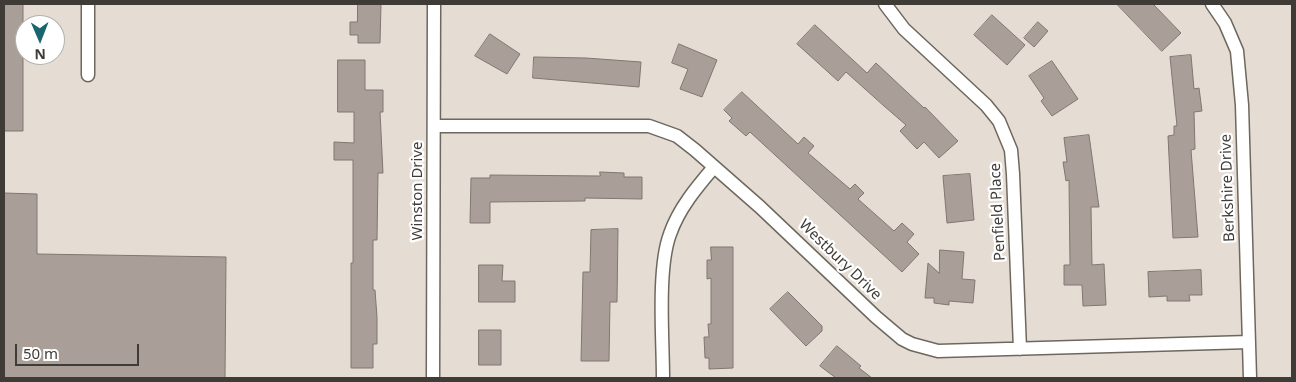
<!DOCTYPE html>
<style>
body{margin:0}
#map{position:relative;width:1296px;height:382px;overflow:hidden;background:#e5ddd3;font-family:"Noto Sans",sans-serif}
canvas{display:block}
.frame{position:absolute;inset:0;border:5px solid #3f3c38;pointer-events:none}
.north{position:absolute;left:15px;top:15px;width:50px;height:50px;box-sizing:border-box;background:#fff;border:1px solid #b2b1af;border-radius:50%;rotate:179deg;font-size:14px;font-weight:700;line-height:20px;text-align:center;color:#3f3c38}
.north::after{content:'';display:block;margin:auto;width:18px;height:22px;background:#1a6570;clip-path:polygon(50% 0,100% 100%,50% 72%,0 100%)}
.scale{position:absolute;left:15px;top:344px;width:124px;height:22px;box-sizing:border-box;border:2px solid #3f3c38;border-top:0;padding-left:6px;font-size:15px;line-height:18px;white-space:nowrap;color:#3f3c38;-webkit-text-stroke:4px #fff;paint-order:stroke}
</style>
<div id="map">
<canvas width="1296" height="382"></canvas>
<div class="frame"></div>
<div class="north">N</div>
<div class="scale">50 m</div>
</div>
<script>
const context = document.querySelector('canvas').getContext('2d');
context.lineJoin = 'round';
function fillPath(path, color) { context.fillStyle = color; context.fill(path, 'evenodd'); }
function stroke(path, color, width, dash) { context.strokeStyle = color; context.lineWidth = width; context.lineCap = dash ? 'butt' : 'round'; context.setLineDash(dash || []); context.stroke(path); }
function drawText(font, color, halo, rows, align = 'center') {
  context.font = font + ' "Noto Sans",sans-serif'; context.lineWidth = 4.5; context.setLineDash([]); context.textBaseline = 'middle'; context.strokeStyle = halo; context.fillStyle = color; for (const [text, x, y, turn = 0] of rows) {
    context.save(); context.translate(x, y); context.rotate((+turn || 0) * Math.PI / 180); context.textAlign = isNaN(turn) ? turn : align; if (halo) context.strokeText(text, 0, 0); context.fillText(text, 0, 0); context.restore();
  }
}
const building = new Path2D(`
 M4,4h19v127h-19z
 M358,4h23l-1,39h-22v-8h-8v-13h7z
 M1117,4h36l28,29 -19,18z
 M992,15l33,30 -18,20 -33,-30z
 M1038,22l10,9 -14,16 -10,-9z
 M815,25l52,48 9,-10 48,45 1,-1 33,34 -19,17 -15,-16 -7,7 -17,-18 6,-6 -22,-19 -38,-34 -8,9 -41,-37z
 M490,34l30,20 -13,20 -32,-18z
 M679,44l38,16 -15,37 -22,-8 8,-20 -16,-6z
 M1191,55l3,34 5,-1 3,23 -8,1 1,37 -4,1 7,87 -25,1 -5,-102 6,-1v-9h3l-7,-69z
 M534,57l52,1 55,4 -2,25 -106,-9z
 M338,60h27v30h18v22h-3l3,61h-5l-1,67h-4v50h2l2,27v27h-4v24h-22v-105h2v-103h-19v-18l20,1v-31h-16z
 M1052,61l26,38 -26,17 -11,-15 3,-3 -15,-22z
 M742,92l56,52 6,-7 10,9 -6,7 42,36 5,-5 9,9 -6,6 36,32 8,-8 12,11 -7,8 12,12 -17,18 -152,-140 -4,4 -17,-15 3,-3 -8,-8z
 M1089,135l10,72h-8l1,58 12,-1 2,41 -23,1 -1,-21h-18v-20h6l-1,-85 -3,1 -3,-19h4l-3,-24z
 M600,172l24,1v4h18v22l-57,-1v3l-95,1v21h-20l1,-45h19v-3l110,1z
 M970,174l4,46 -27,3 -4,-47z
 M4,193l33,1v60l189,3 -1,121h-221z
 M618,229l-1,73h-7l-1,59h-28l2,-89h7l1,-42z
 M711,247h22v121l-24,1v-11h-4l-1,-21h5l-1,-13h3v-46l-4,1v-19h4z
 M940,250l24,2 -2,27 13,1 -2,23 -24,-2v4l-15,-2v-5h-9l3,-35 11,10z
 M479,265h24l-1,16h13v21h-36z
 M1201,270l1,25h-13l1,6h-23v-5l-18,1 -1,-25z
 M788,292l34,34v5l-16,15 -36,-37z
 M479,330h22v35h-22z
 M837,346l24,20 -2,2 13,10h-36l-16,-12z`);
fillPath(building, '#aa9e99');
stroke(building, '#817671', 1);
const minor = new Path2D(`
 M88,4v71
 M885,4l19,25 82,76 13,16 12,29 2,24 7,175
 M1212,4l13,19 12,28 5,54 8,273
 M435,126h214l28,10 18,14 65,57 116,110 26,22 10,5 26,7 311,-9
 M433,378l1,-374
 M663,378c0,-39 -6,-109 7,-144 9,-26 27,-47 44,-67`);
stroke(minor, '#6e675e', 15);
stroke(minor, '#fff', 12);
drawText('15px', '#3f3c38', '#fff', [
 ["Berkshire Drive",1228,188,-92],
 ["Winston Drive",418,191,-90],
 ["Penfield Place",998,212,-93],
 ["Westbury Drive",840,260,44]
]);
</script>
